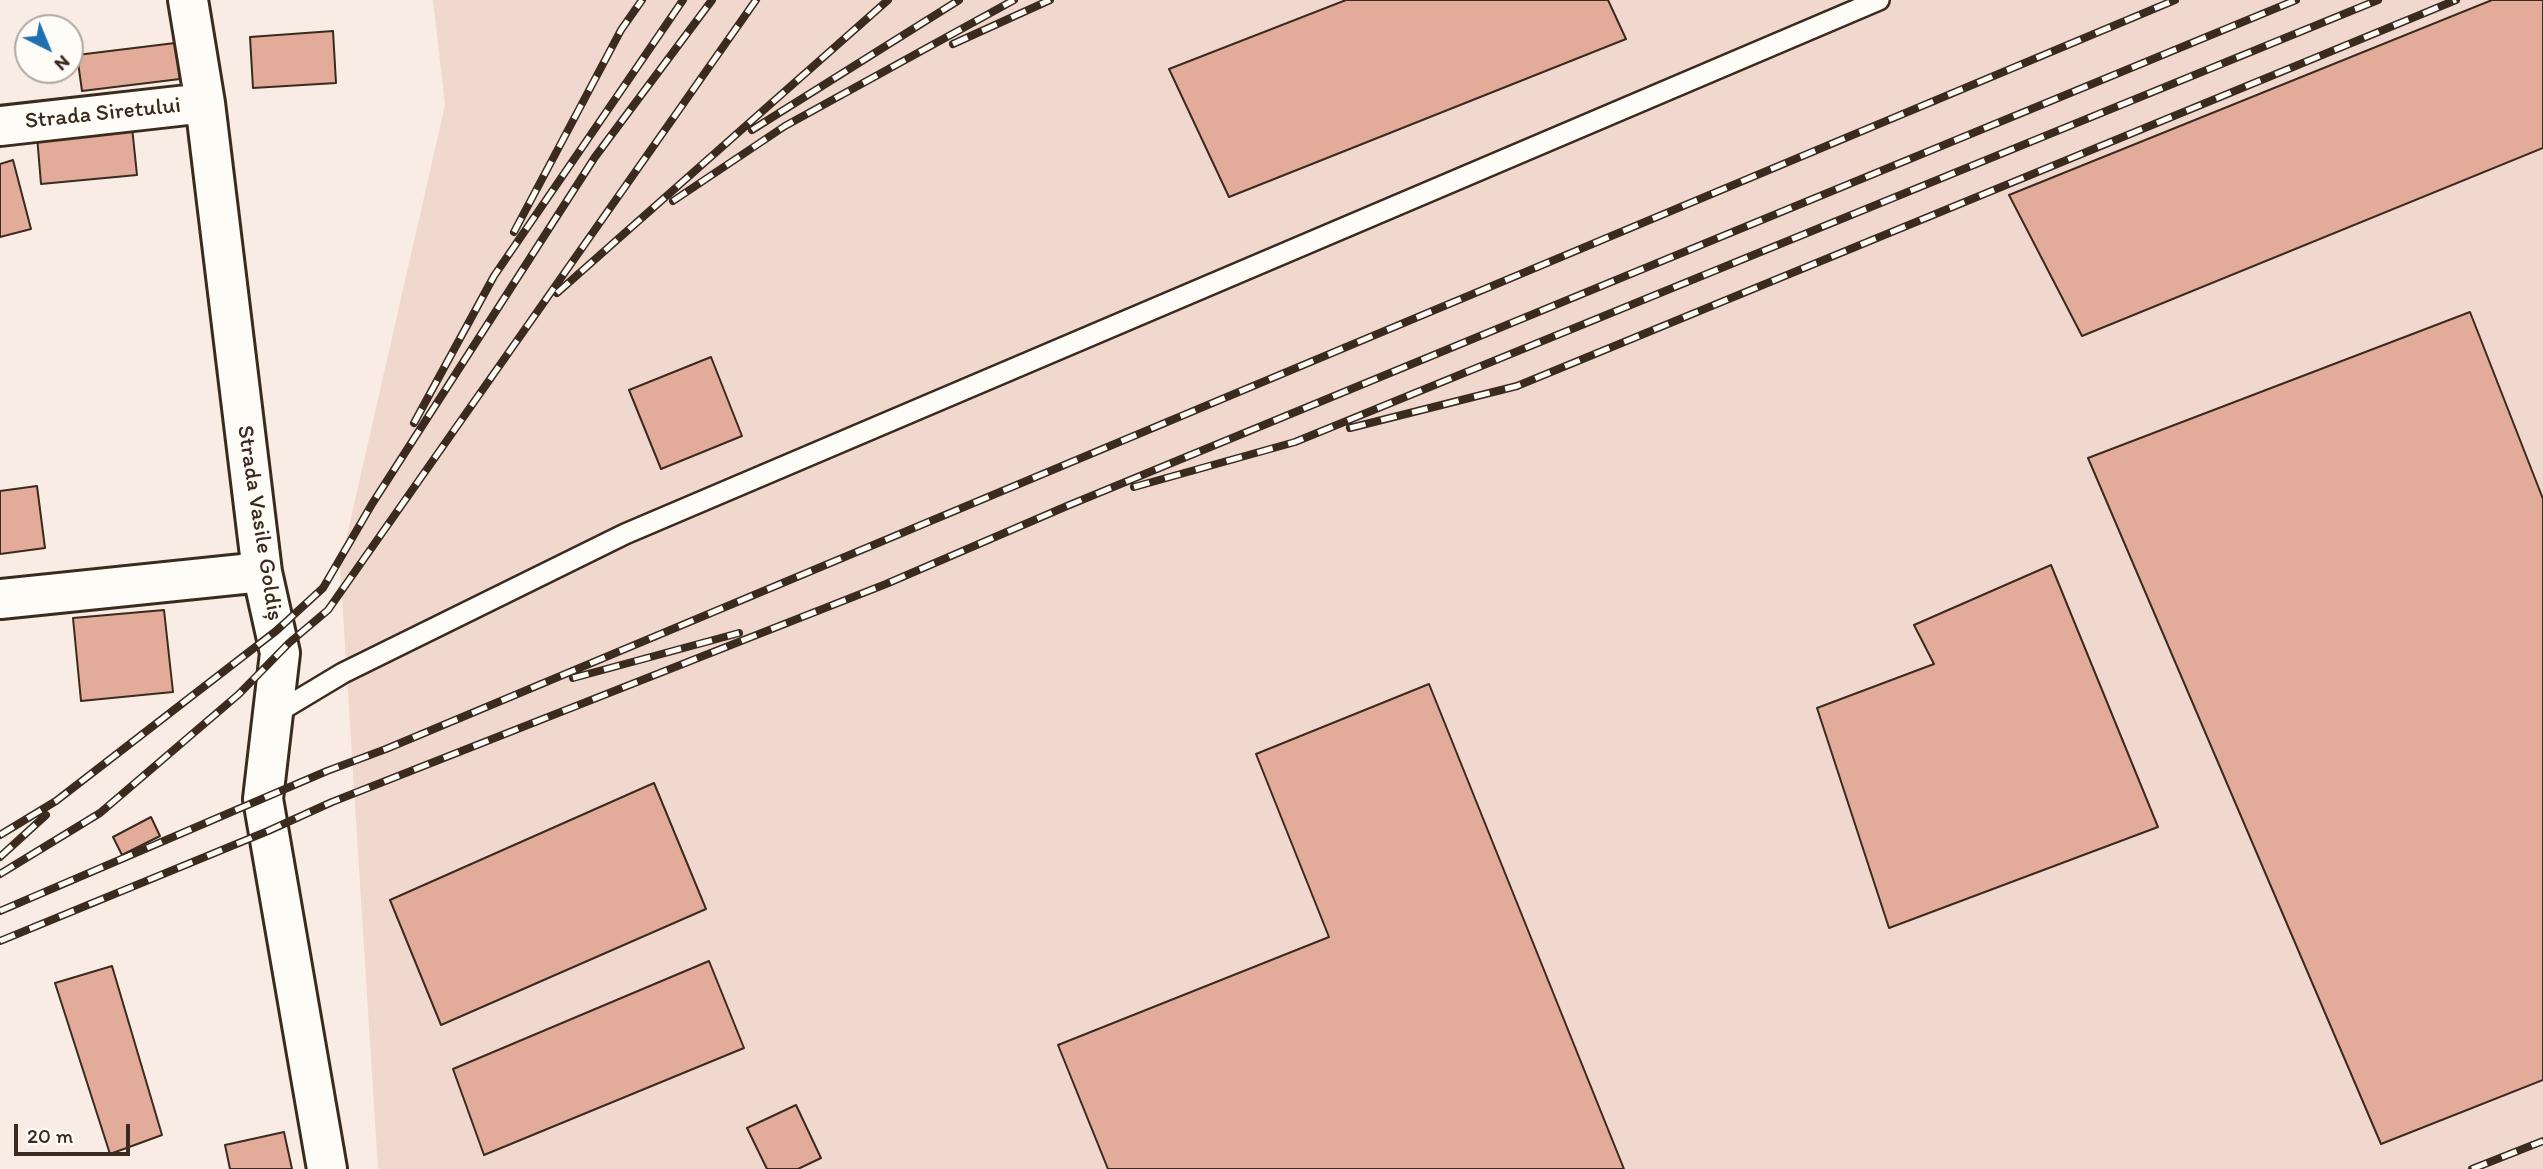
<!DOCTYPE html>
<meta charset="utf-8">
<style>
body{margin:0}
#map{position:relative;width:2543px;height:1169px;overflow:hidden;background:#f8ece4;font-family:Itim,sans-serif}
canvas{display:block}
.north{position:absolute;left:14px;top:14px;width:70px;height:70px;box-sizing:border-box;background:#fdfcf7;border:2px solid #afa8a0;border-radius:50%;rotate:137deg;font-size:19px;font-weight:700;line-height:28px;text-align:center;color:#3b2a1e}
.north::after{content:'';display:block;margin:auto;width:24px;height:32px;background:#1f6fb2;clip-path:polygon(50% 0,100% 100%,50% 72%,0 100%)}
.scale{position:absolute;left:14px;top:1124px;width:116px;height:32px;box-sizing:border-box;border:4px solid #3b2a1e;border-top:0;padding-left:9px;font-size:21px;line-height:24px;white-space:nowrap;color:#3b2a1e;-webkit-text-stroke:5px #fdfcf7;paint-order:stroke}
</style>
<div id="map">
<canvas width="2543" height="1169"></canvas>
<div class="north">N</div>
<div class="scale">20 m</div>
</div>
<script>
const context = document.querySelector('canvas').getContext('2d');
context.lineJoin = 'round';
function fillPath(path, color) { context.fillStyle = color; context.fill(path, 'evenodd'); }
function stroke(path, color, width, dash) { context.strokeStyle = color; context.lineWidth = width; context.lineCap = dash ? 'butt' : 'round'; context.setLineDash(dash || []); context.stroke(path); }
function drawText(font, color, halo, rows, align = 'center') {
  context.font = font + ' Itim,sans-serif'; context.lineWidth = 5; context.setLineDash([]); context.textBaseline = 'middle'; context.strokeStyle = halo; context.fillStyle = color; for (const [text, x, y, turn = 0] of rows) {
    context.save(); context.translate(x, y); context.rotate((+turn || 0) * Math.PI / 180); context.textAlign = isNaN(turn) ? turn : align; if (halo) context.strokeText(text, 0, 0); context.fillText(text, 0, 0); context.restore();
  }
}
fillPath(new Path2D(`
 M433,0h2110v1169h-2165l-38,-603 105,-461z`), '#f1d8ce');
const building = new Path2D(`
 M1346,0h262l18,39 -397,158 -60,-128z
 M2492,0h51v148l-461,188 -73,-141z
 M333,31l3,52 -83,5 -3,-51z
 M175,43l5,36 -98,12 -5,-36z
 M132,127l5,48 -96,9 -4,-48z
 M13,160l18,69 -31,8v-73z
 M2470,312l73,187v581l-162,64 -293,-686z
 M711,357l31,79 -81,33 -32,-79z
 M37,486l8,62 -45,6v-63z
 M2051,565l107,262 -269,101 -72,-220 117,-44 -20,-39z
 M164,610l9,82 -92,9 -8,-83z
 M1429,684l195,485h-516l-50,-124 271,-108 -73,-183z
 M654,783l52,126 -265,116 -51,-125z
 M151,817l9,19 -38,19 -9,-18z
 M709,961l35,87 -260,107 -31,-86z
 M112,966l50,169 -52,19 -55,-171z
 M796,1105l25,53 -23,11h-31l-20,-41z
 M284,1132l8,37h-62l-5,-24z`);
fillPath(building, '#e2ab9a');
stroke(building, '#3b2a1e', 2);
const service = new Path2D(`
 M273,715l70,-42 282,-139 1254,-534`);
const minor = new Path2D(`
 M188,0l17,103 57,469 18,81 -17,146 64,370
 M0,126l205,-23
 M0,599l262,-27`);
stroke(service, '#3b2a1e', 24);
stroke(minor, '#3b2a1e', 44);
stroke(service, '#fdfcf7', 19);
stroke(minor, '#fdfcf7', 38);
const rail = new Path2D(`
 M953,44l97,-44
 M752,130l207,-130
 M673,201l112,-75 229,-126
 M514,232l107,-202 21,-30
 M557,293l331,-293
 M414,423l80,-147 189,-276
 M1350,428l167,-42 939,-386
 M1134,487l161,-45 1083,-442
 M573,678l166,-45
 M0,835l56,-34 220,-170 47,-43 49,-84 223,-347 117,-157
 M0,857l46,-42
 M0,874l100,-61 139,-119 50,-51 39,-33 428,-610
 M0,911l327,-140 59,-22 1789,-749
 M0,941l268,-110 64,-29 554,-218 181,-78 1229,-506
 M2472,1169l71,-28`);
stroke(rail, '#3b2a1e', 8);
stroke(rail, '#fdfcf7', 5, [16]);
drawText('23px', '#3b2a1e', '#fdfcf7', [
 ["Strada Siretului",103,114,-6],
 ["Strada Vasile Goldiș",259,523,81]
]);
</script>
